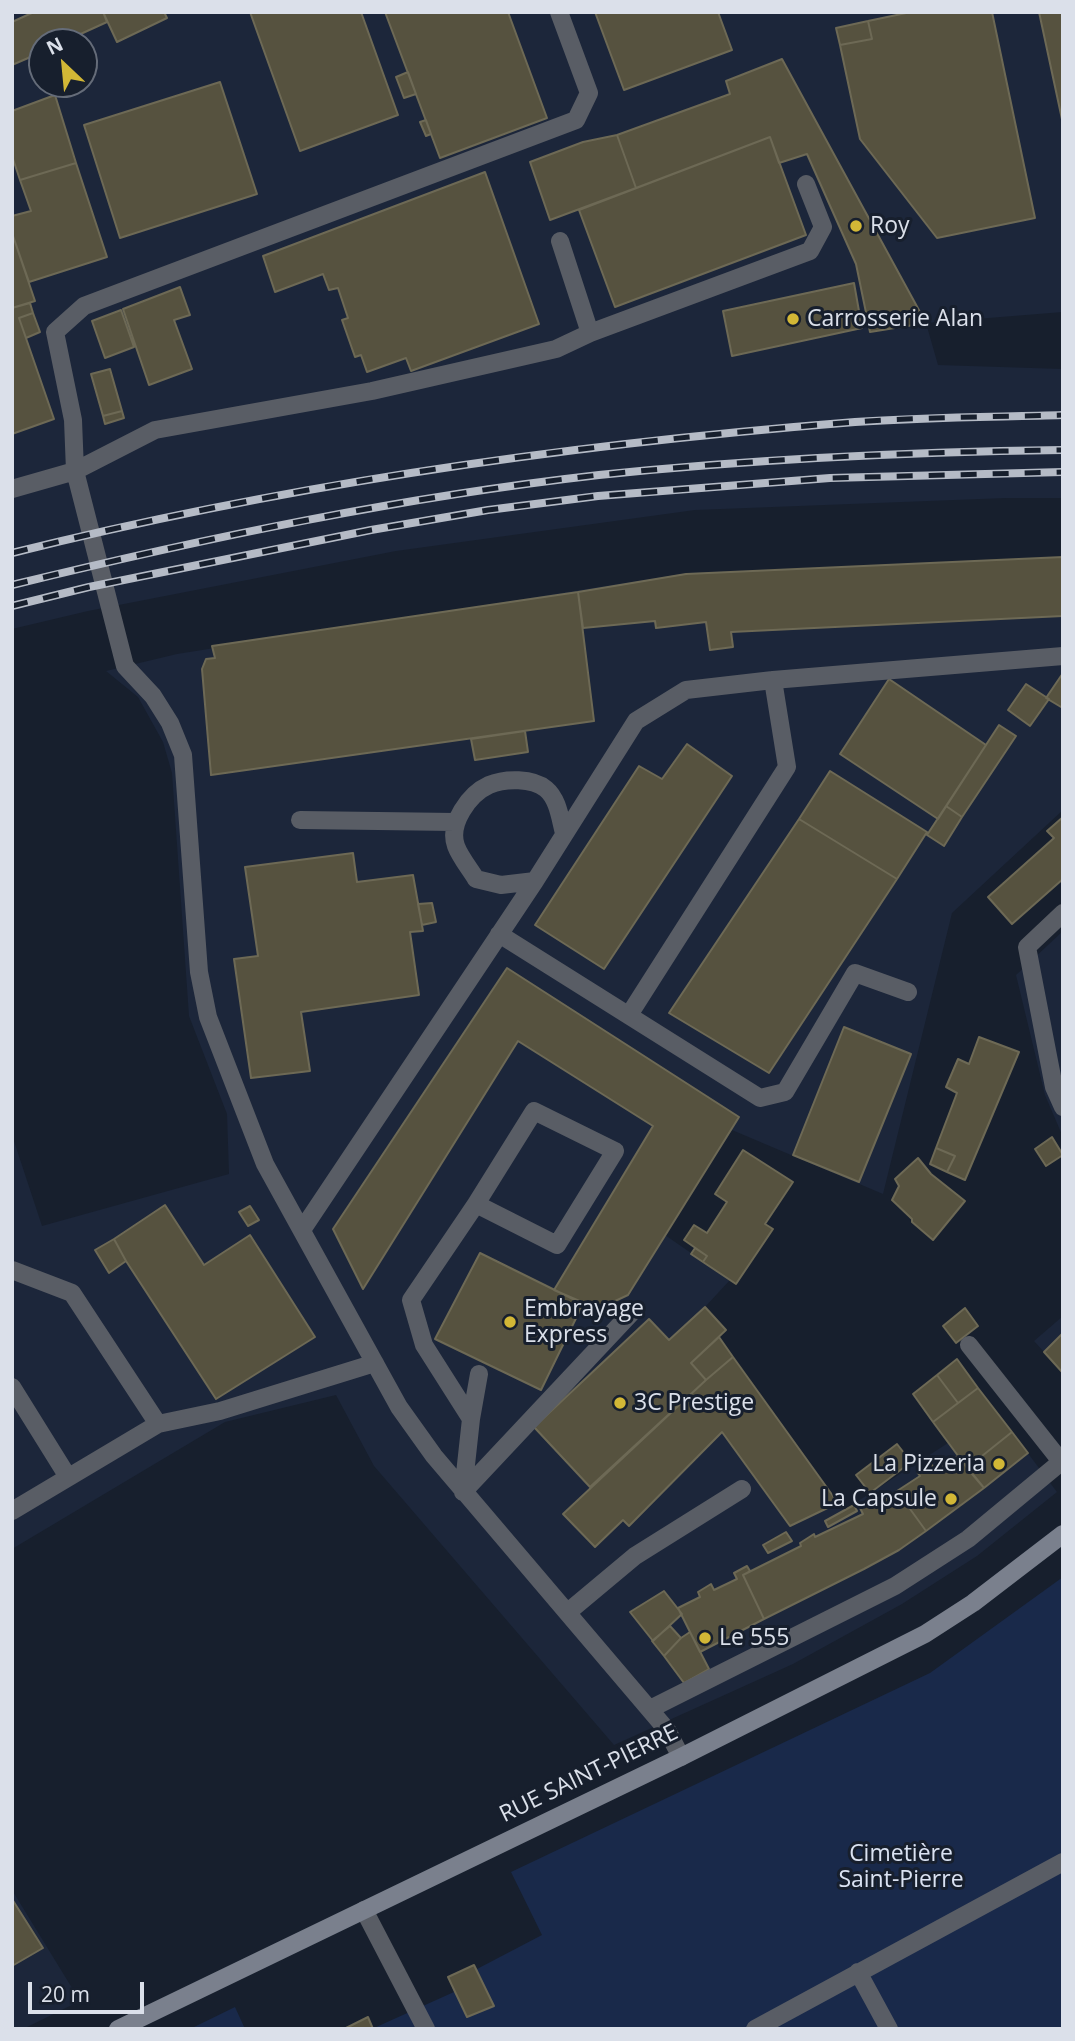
<!DOCTYPE html>
<meta charset="utf-8">
<style>
body{margin:0}
#map{position:relative;width:1075px;height:2041px;overflow:hidden;background:#171f2d;font-family:"Open Sans",sans-serif}
canvas{display:block}
.frame{position:absolute;inset:0;border:14px solid #dbe0ea;pointer-events:none}
.north{position:absolute;left:28px;top:28px;width:70px;height:70px;box-sizing:border-box;background:#171f2d;border:2px solid #656c79;border-radius:50%;rotate:334deg;font-size:19px;font-weight:700;line-height:28px;text-align:center;color:#dbe0ea}
.north::after{content:'';display:block;margin:auto;width:24px;height:32px;background:#d2b736;clip-path:polygon(50% 0,100% 100%,50% 72%,0 100%)}
.scale{position:absolute;left:28px;top:1982px;width:116px;height:32px;box-sizing:border-box;border:4px solid #dbe0ea;border-top:0;padding-left:9px;font-size:21px;line-height:24px;white-space:nowrap;color:#dbe0ea;-webkit-text-stroke:5px #171f2d;paint-order:stroke}
</style>
<div id="map">
<canvas width="1075" height="2041"></canvas>
<div class="frame"></div>
<div class="north">N</div>
<div class="scale">20 m</div>
</div>
<script>
const context = document.querySelector('canvas').getContext('2d');
context.lineJoin = 'round';
function fillPath(path, color) { context.fillStyle = color; context.fill(path, 'evenodd'); }
function stroke(path, color, width, dash) { context.strokeStyle = color; context.lineWidth = width; context.lineCap = dash ? 'butt' : 'round'; context.setLineDash(dash || []); context.stroke(path); }
function drawText(font, color, halo, rows, align = 'center') {
  context.font = font + ' "Open Sans",sans-serif'; context.lineWidth = 6; context.setLineDash([]); context.textBaseline = 'middle'; context.strokeStyle = halo; context.fillStyle = color; for (const [text, x, y, turn = 0] of rows) {
    context.save(); context.translate(x, y); context.rotate((+turn || 0) * Math.PI / 180); context.textAlign = isNaN(turn) ? turn : align; if (halo) context.strokeText(text, 0, 0); context.fillText(text, 0, 0); context.restore();
  }
}
fillPath(new Path2D(`
 M12,12h1051v300l-137,11 12,42 125,4v129h-57l-311,12 -299,41 -308,60 -76,18zM42,42h42v42h-42z
 M1063,559v251l-111,103 -69,281 -151,-64 -67,105 65,45 -25,27 22,23 -8,7 125,173 104,-67 19,24 45,-35 45,60 -80,64 -75,48 -109,60 -179,81 -240,-279 -38,-71 -111,27 -213,127v-414l30,91 187,-52 -2,-60 -38,-98 -17,-243 -9,-31 -25,-45 -32,-26 71,-17 510,-81z
 M1063,931v206l-18,-42 -29,-120z
 M1063,1316v57l-29,-32z
 M12,1890l68,111 -57,28h-11z`), '#1c263a');
fillPath(new Path2D(`
 M1063,1577v452h-719l24,-12 6,11 80,-36 -6,-15 26,-12 3,4 65,-34 -31,-63 419,-199z
 M235,2007l10,22h-55z`), '#19294a');
const building = new Path2D(`
 M34,12h69l4,10 -44,20h-21v10l-30,13v-43z
 M103,12h61l3,6 -50,24z
 M250,12h111l37,103 -98,36z
 M385,12h123l39,106 -107,40z
 M595,12h123l14,38 -108,40z
 M911,12h81l43,206 -98,20 -77,-99 -20,-94 32,-6 -4,-18z
 M1039,12h24v112z
 M868,21l4,18 -32,6 -4,-17z
 M782,59l144,264 -56,9 -14,-68 -49,-110 -28,9 -9,-26 -134,51 -19,-53 113,-41 -4,-13z
 M408,72l8,22 -12,4 -8,-21z
 M220,82l37,112 -137,44 -36,-113z
 M55,95l21,68 -56,17 -8,-24v-45z
 M426,120l5,14 -5,2 -6,-14z
 M617,135l19,53 -86,32 -20,-58 53,-20z
 M770,137l36,98 -191,72 -36,-97z
 M76,163l31,94 -78,25 -17,-49v-17l19,-5 -11,-31z
 M485,172l54,152 -128,47 -5,-13 -39,14 -6,-17 -6,2 -13,-37 6,-2 -10,-30 -9,2 -6,-16 -48,18 -12,-36z
 M12,233l23,68 -23,7z
 M854,283l8,45 -130,28 -9,-45z
 M180,287l10,28 -16,5 18,49 -43,16 -26,-76z
 M30,303l3,10 -14,5 35,101 -42,15v-126z
 M121,310l13,37 -29,11 -13,-37z
 M33,313l7,19 -14,6 -7,-20z
 M110,369l12,42 -19,5 -12,-42z
 M122,411l2,7 -19,6 -2,-8z
 M1063,557v59l-332,16 2,15 -23,3 -4,-28 -50,6 -1,-7 -72,7 -5,-36 108,-18z
 M578,592l16,129 -383,54 -9,-106 4,-10 9,-1 -3,-12z
 M1063,673v32l-2,2 -15,-9z
 M889,679l97,66 -48,74 -98,-65z
 M1026,684l23,15 -19,27 -22,-16z
 M999,725l17,11 -54,81 -16,-11z
 M525,731l3,21 -53,8 -4,-21z
 M687,744l45,32 -128,193 -69,-44 104,-159 23,13z
 M830,771l97,61 -30,47 -98,-60z
 M946,806l16,11 -18,29 -17,-11z
 M1063,817v62l-51,45 -24,-27 66,-59 -7,-7z
 M799,819l98,60 -128,194 -100,-60z
 M353,853l4,29 56,-7 10,56 -13,1 9,63 -118,17 9,59 -59,7 -17,-119 24,-3 -13,-89z
 M432,903l4,19 -14,3 -4,-21z
 M507,968l232,149 -111,178 -30,14 -44,-19 99,-164 -135,-85 -155,248 -30,-60z
 M844,1027l67,27 -52,128 -66,-27z
 M979,1037l40,15 -54,128 -18,-8 8,-16 -19,-8 21,-55 -11,-6 12,-28 11,5z
 M1052,1137l11,18 -17,11 -11,-17z
 M936,1148l19,8 -8,16 -17,-8z
 M743,1150l50,32 -28,42 8,5 -37,55 -33,-22 4,-6 -23,-16 10,-15 13,8 20,-31 -12,-8z
 M918,1158l13,16 34,27 -32,39 -21,-18v-3l-20,-19 7,-14 -4,-7z
 M165,1205l39,60 46,-30 65,102 -99,62 -90,-138 -12,-22z
 M250,1206l9,14 -11,6 -9,-14z
 M114,1239l12,22 -17,12 -14,-23z
 M695,1248l12,8 -4,6 -12,-8z
 M480,1253l103,51 -42,86 -106,-51z
 M705,1307l21,23 -35,33 15,17 -116,107 -56,-60 115,-108 20,21z
 M965,1308l13,18 -22,17 -13,-17z
 M1062,1334h1v39l-19,-21z
 M719,1337l14,20 -27,23 -15,-17z
 M733,1357l105,146 -48,23 -68,-94 -93,94 -6,-6 -28,27 -32,-33 143,-134z
 M957,1359l21,29 -20,15 -21,-28z
 M937,1375l21,28 -25,19 -20,-28z
 M978,1388l34,44 -45,36 -34,-46z
 M1012,1432l16,21 -44,35 -17,-20z
 M897,1444l14,18 -41,31 -14,-18z
 M958,1456l26,32 -58,43 -29,-40 23,-15 -3,-4 13,-10 6,8z
 M897,1491l29,40 -27,19 -35,19 -100,50 -21,-44 58,-29 -1,-3 14,-9 1,3 48,-23 -3,-6 14,-9 3,5z
 M854,1505l3,6 -29,16 -3,-6z
 M786,1532l6,9 -24,12 -5,-8z
 M747,1566l3,5 -7,4 21,44 -64,33 -22,-44 22,-11 -2,-5 13,-8 3,6 23,-11 -3,-6z
 M664,1591l18,23 -29,27 -23,-29z
 M670,1626l11,12 -17,18 -12,-15z
 M690,1632l19,37 -25,14 -20,-27 17,-18z
 M12,1899l31,49 -31,18z
 M474,1965l20,41 -27,11 -19,-40z
 M368,2017l5,12h-29z`);
fillPath(building, '#56523f');
stroke(building, '#6d6955', 2);
stroke(new Path2D(`
 M559,12l30,81 -13,27 -492,186 -29,26 18,88 2,51 80,-41 217,-39 184,-42 34,-16 220,-82 13,-24 -17,-43
 M560,241l30,92
 M12,489l63,-18 50,195 28,30 17,27 13,32 16,217 9,45 57,147 134,243 35,49 233,274 14,27
 M300,820l155,2
 M535,881l-34,4 -25,-6c-6,-10 -16,-22 -20,-33 -8,-22 13,-52 33,-61 16,-7 44,-7 57,4 12,10 14,29 18,44
 M1063,913l-36,34 27,140 9,20
 M499,934l261,164 25,-6 70,-119 53,19
 M629,1015l158,-248 -14,-87
 M302,1230l233,-349 101,-160 50,-31 87,-10 290,-24
 M12,1270l60,23 86,131 62,-13 155,-48
 M969,1345l94,119
 M12,1387l56,90
 M471,1419l-47,-74 -13,-45 65,-96 81,41 58,-94 -81,-40 -58,93
 M463,1492l170,-181
 M463,1492l8,-73 8,-45
 M12,1511l146,-87
 M568,1612l67,-56 107,-67
 M650,1709l245,-123 73,-47 93,-77
 M364,1910l62,119
 M858,1972l31,57
 M755,2029l308,-167`), '#595d65', 18);
stroke(new Path2D(`
 M118,2029l563,-272 244,-123 48,-31 90,-69`), '#7a808d', 18);
const rail = new Path2D(`
 M12,553c276,-69 559,-109 843,-131 69,-5 139,-5 208,-7
 M12,585c193,-47 390,-88 587,-110 154,-16 309,-23 464,-25
 M12,606l77,-19 282,-57 117,-20 110,-14 232,-18 233,-6`);
stroke(rail, '#b5bbc6', 8);
stroke(rail, '#171f2d', 5, [16]);
for (const [x, y, r, color] of [
 [856,226,7,"#d2b736"],
 [793,319,7,"#d2b736"],
 [510,1322,7,"#d2b736"],
 [620,1403,7,"#d2b736"],
 [999,1464,7,"#d2b736"],
 [951,1499,7,"#d2b736"],
 [705,1638,7,"#d2b736"]
]) { const dot = new Path2D(); dot.arc(x, y, r, 0, 2 * Math.PI); context.fillStyle = color; context.fill(dot); stroke(dot, '#171f2d', 2.5); }
drawText('23px', '#dbe0ea', '#171f2d', [
 ["Roy",870,226],
 ["Carrosserie Alan",807,319],
 ["Embrayage",524,1309],
 ["Express",524,1335],
 ["3C Prestige",634,1403],
 ["La Pizzeria",985,1464,"right"],
 ["La Capsule",937,1499,"right"],
 ["Le 555",719,1638]
], 'left');
drawText('23px', '#dbe0ea', '#171f2d', [
 ["RUE SAINT-PIERRE",589,1774,-26]
]);
drawText('23px', '#dae2f2', '#171f2d', [
 ["Cimetière",901,1854],
 ["Saint-Pierre",901,1880]
]);
</script>
